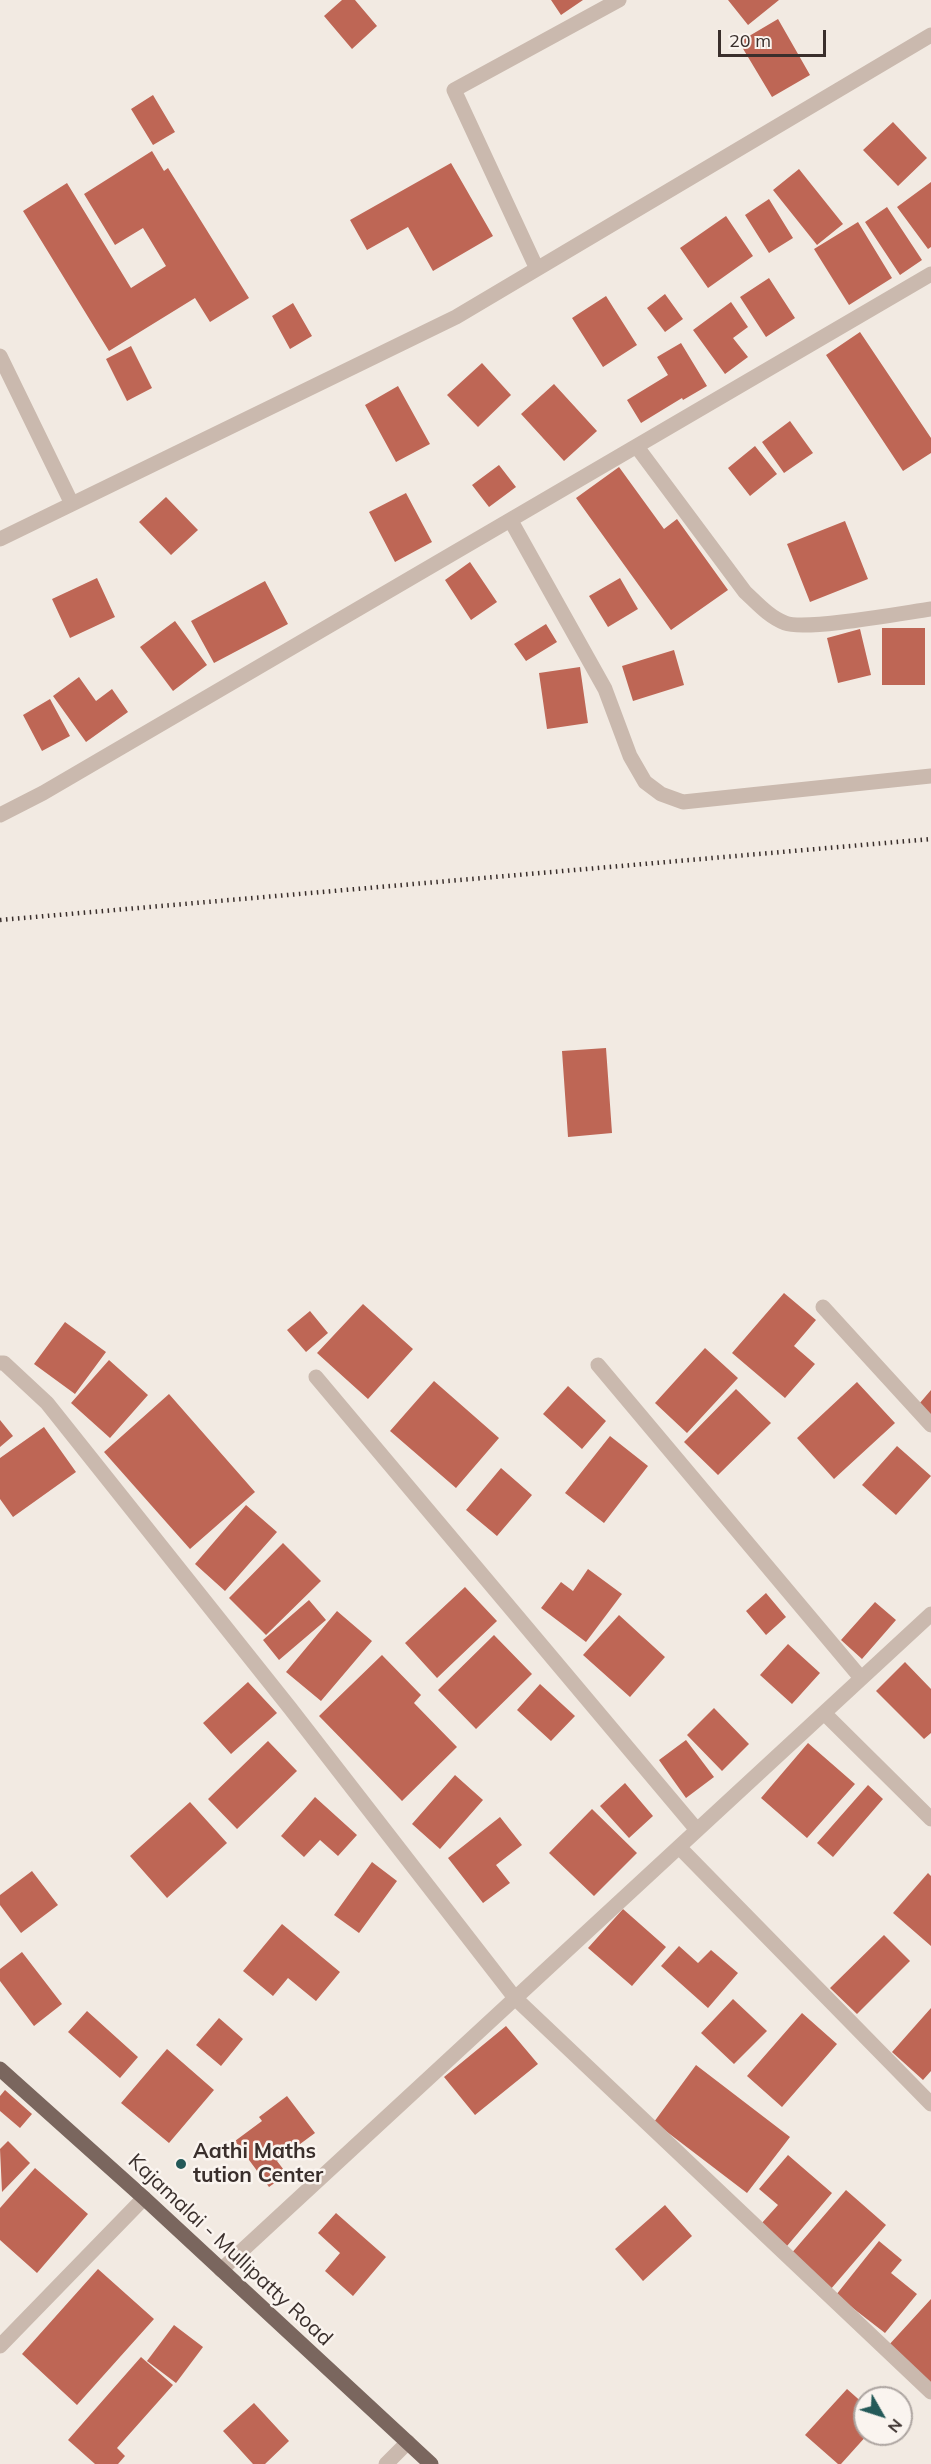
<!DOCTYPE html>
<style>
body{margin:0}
#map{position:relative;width:931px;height:2464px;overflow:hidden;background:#f2eae2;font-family:Mulish,sans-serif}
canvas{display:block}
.north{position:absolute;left:853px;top:2386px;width:60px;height:60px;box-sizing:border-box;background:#faf4ef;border:2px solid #ada5a1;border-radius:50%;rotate:129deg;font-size:16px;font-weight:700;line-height:24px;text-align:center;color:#3a2f2c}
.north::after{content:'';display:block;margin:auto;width:21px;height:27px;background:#245958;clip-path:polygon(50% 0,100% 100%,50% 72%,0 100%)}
.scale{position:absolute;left:718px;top:30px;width:108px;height:27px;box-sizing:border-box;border:3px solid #3a2f2c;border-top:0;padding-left:8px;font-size:18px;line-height:21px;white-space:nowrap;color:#3a2f2c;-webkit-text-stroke:4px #faf4ef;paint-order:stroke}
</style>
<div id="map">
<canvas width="931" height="2464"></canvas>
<div class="north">N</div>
<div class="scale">20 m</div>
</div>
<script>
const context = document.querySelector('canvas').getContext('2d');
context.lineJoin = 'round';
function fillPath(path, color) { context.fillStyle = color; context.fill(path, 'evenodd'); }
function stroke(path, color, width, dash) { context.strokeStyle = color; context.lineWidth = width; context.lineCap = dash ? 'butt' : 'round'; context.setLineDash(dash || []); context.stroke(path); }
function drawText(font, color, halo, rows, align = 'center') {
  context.font = font + ' Mulish,sans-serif'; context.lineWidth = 5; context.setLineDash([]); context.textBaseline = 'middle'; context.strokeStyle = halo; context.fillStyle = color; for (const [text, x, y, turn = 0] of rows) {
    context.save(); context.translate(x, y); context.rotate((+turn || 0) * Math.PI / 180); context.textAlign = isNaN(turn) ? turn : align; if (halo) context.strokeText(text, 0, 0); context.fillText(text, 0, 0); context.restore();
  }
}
fillPath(new Path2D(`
 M342,0h13l22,26 -25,23 -28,-33z
 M551,0h32l-22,15z
 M728,0h51l-31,25z
 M778,19l32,56 -38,22 -33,-55z
 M153,95l22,37 -22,13 -22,-36z
 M893,122l34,36 -29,28 -35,-36z
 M152,151l12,20 4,-3 81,130 -39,24 -15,-24 -86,53 -86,-140 44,-28 64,105 35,-22 -23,-38 -28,17 -31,-51z
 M451,163l42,73 -60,35 -25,-44 -41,23 -17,-30z
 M799,169l44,55 -26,21 -44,-55z
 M931,182v65l-3,2 -31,-42z
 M769,199l24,39 -24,15 -24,-38z
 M887,207l35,53 -22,15 -35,-53z
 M726,216l27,40 -45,32 -28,-40z
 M858,222l34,56 -43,27 -35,-56z
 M769,278l26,40 -29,19 -26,-40z
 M665,294l18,25 -18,13 -18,-24z
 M606,296l31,49 -34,22 -31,-49z
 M731,302l17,25 -15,11 15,19 -23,17 -32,-44z
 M293,303l19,33 -22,13 -18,-33z
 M860,332l71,106v15l-28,18 -77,-116z
 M681,343l26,43 -24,14 -1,-2 -41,25 -14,-23 41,-25 -11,-18z
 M131,346l21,42 -25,13 -21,-42z
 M482,363l29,32 -33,32 -31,-32z
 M554,384l43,47 -33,30 -43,-47z
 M398,386l32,58 -34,18 -31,-57z
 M790,421l23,32 -29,20 -22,-31z
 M755,446l22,28 -27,22 -22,-28z
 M499,465l17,22 -27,20 -17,-22z
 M619,467l45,62 13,-10 51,71 -57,40 -95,-132z
 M406,493l26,49 -37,20 -26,-50z
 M166,497l32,33 -27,25 -32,-33z
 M845,521l23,58 -58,23 -23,-58z
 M470,562l27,40 -26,18 -26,-40z
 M97,578l18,39 -45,21 -18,-39z
 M620,578l18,31 -30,18 -19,-31z
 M265,581l23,43 -74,39 -23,-42z
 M175,621l32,44 -34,26 -33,-44z
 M546,624l11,18 -31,19 -12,-17z
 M882,628h43v57h-43z
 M860,629l11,46 -33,8 -11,-45z
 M674,650l10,35 -51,16 -11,-35z
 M580,667l8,56 -41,6 -8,-56z
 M79,677l17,24 16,-12 16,23 -42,30 -33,-46z
 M50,699l20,37 -28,15 -19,-36z
 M606,1048l6,85 -44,4 -6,-86z
 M784,1293l32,27 -22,26 21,18 -30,34 -53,-45z
 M363,1304l50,45 -45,50 -51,-46z
 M310,1311l18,22 -22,19 -19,-22z
 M65,1322l41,30 -31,42 -41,-30z
 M705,1348l33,30 -51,55 -32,-30z
 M109,1360l39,35 -38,43 -39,-35z
 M434,1381l65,57 -43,50 -66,-57z
 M857,1382l38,41 -61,56 -37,-41z
 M568,1386l38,35 -24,28 -39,-35z
 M736,1389l35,34 -53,52 -34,-33z
 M931,1390v25l-12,-11z
 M169,1394l86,98 -65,57 -86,-97z
 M0,1420l13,16 -13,11z
 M44,1427l32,45 -63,45 -13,-18v-41z
 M610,1436l38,30 -44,57 -39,-30z
 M897,1446l34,30 -35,39 -34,-30z
 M501,1468l31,27 -35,41 -31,-26z
 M246,1505l31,27 -52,59 -30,-27z
 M283,1543l38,38 -55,54 -37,-37z
 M588,1569l34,25 -36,48 -45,-34 20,-26 12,9z
 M465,1587l32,34 -60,57 -32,-35z
 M766,1593l20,24 -20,18 -20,-24z
 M309,1600l17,20 -47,40 -16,-20z
 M875,1602l21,18 -34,39 -21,-19z
 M337,1611l35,30 -51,60 -35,-29z
 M619,1615l46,42 -35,40 -47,-42z
 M494,1635l38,39 -56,55 -38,-39z
 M788,1644l32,29 -28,31 -32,-29z
 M382,1655l39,40 -7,8 43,44 -55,54 -83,-85z
 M905,1662l26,27v44l-7,6 -48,-48z
 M248,1682l29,31 -46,41 -28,-31z
 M540,1684l35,32 -24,25 -34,-31z
 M714,1708l35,36 -27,27 -35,-36z
 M686,1740l28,37 -28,21 -27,-38z
 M268,1741l29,30 -60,58 -29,-30z
 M808,1743l47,41 -48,54 -46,-40z
 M455,1775l28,25 -43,49 -28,-25z
 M625,1783l28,33 -24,22 -29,-32z
 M868,1785l15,14 -50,58 -16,-14z
 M315,1797l42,38 -19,21 -18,-16 -16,17 -23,-21z
 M190,1802l37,41 -60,55 -37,-42z
 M592,1809l45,44 -43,43 -45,-43z
 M500,1817l22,28 -26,20 14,18 -27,20 -35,-45z
 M372,1862l25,19 -38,52 -25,-18z
 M32,1871l26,34 -37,28 -21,-28v-10z
 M928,1873l3,3v70l-38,-33z
 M623,1909l43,38 -34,39 -44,-38z
 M282,1924l58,48 -24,29 -28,-23 -15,18 -30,-25z
 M884,1935l26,26 -53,53 -27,-26z
 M679,1946l19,17 13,-13 27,23 -30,35 -47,-42z
 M22,1952l40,52 -28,22 -34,-45v-12z
 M733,1999l34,32 -33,33 -33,-31z
 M931,2008v63l-8,9 -31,-28z
 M87,2011l51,46 -18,21 -52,-46z
 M802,2013l35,31 -55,63 -35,-31z
 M219,2018l24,21 -22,27 -25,-21z
 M506,2026l32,38 -63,51 -31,-38z
 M167,2049l47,41 -45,53 -48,-40z
 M696,2065l94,72 -43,56 -93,-71z
 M5,2090l27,24 -12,14 -20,-17v-15z
 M287,2096l28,37 -38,28 10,13 -18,13 -34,-46 27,-20 -3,-4z
 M8,2141l22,22 -28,29 -2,-43z
 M788,2155l44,38 -45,53 -26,-22 17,-19 -19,-16z
 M35,2168l53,46 -51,59 -37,-33v-32z
 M846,2190l40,35 -56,65 -40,-35z
 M665,2205l27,31 -49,45 -28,-32z
 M336,2213l50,44 -33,39 -28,-25 15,-18 -22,-20z
 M879,2241l23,19 -11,13 26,21 -32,39 -49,-38z
 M98,2269l56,50 -77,86 -55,-51z
 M931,2299v88l-44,-40z
 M174,2325l29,22 -27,36 -29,-22z
 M141,2357l32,28 -56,63 8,8 -7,8h-23l-27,-24z
 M847,2389l18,16v29h3l-27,30h-3l-33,-29z
 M254,2403l35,38 -24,23h-12l-30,-33z`), '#be6655');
stroke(new Path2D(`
 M537,269l-83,-179 165,-90
 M0,356l72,148
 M637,447l108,145c12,11 24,25 40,31 21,8 118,-10 146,-14
 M511,521l94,168 25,67 15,26 16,12 22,8 248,-26
 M0,539l456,-222 475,-282
 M0,815l43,-22 888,-519
 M823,1307l108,118
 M0,1363h4l43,40 243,305 225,290 416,394
 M598,1365l263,313
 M316,1377l381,453
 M824,1713l107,106
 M679,1847l252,257
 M221,2270l710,-656
 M0,2346l144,-148
 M386,2464l22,-22`), '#cab9ae', 15);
stroke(new Path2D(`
 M0,2069l144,129 287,266`), '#7a665e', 15);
stroke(new Path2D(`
 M0,920l931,-81`), '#3a2f2c', 4.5, [1.5, 4.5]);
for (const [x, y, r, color] of [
 [181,2164,6,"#245958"]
]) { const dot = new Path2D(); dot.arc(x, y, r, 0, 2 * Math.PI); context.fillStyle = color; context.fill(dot); stroke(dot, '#faf4ef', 2); }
drawText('bold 21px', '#3a2f2c', '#faf4ef', [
 ["Aathi Maths",193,2152],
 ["tution Center",193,2176]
], 'left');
drawText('21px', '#3a2f2c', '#faf4ef', [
 ["Kajamalai - Mullipatty Road",230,2250,43]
]);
</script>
